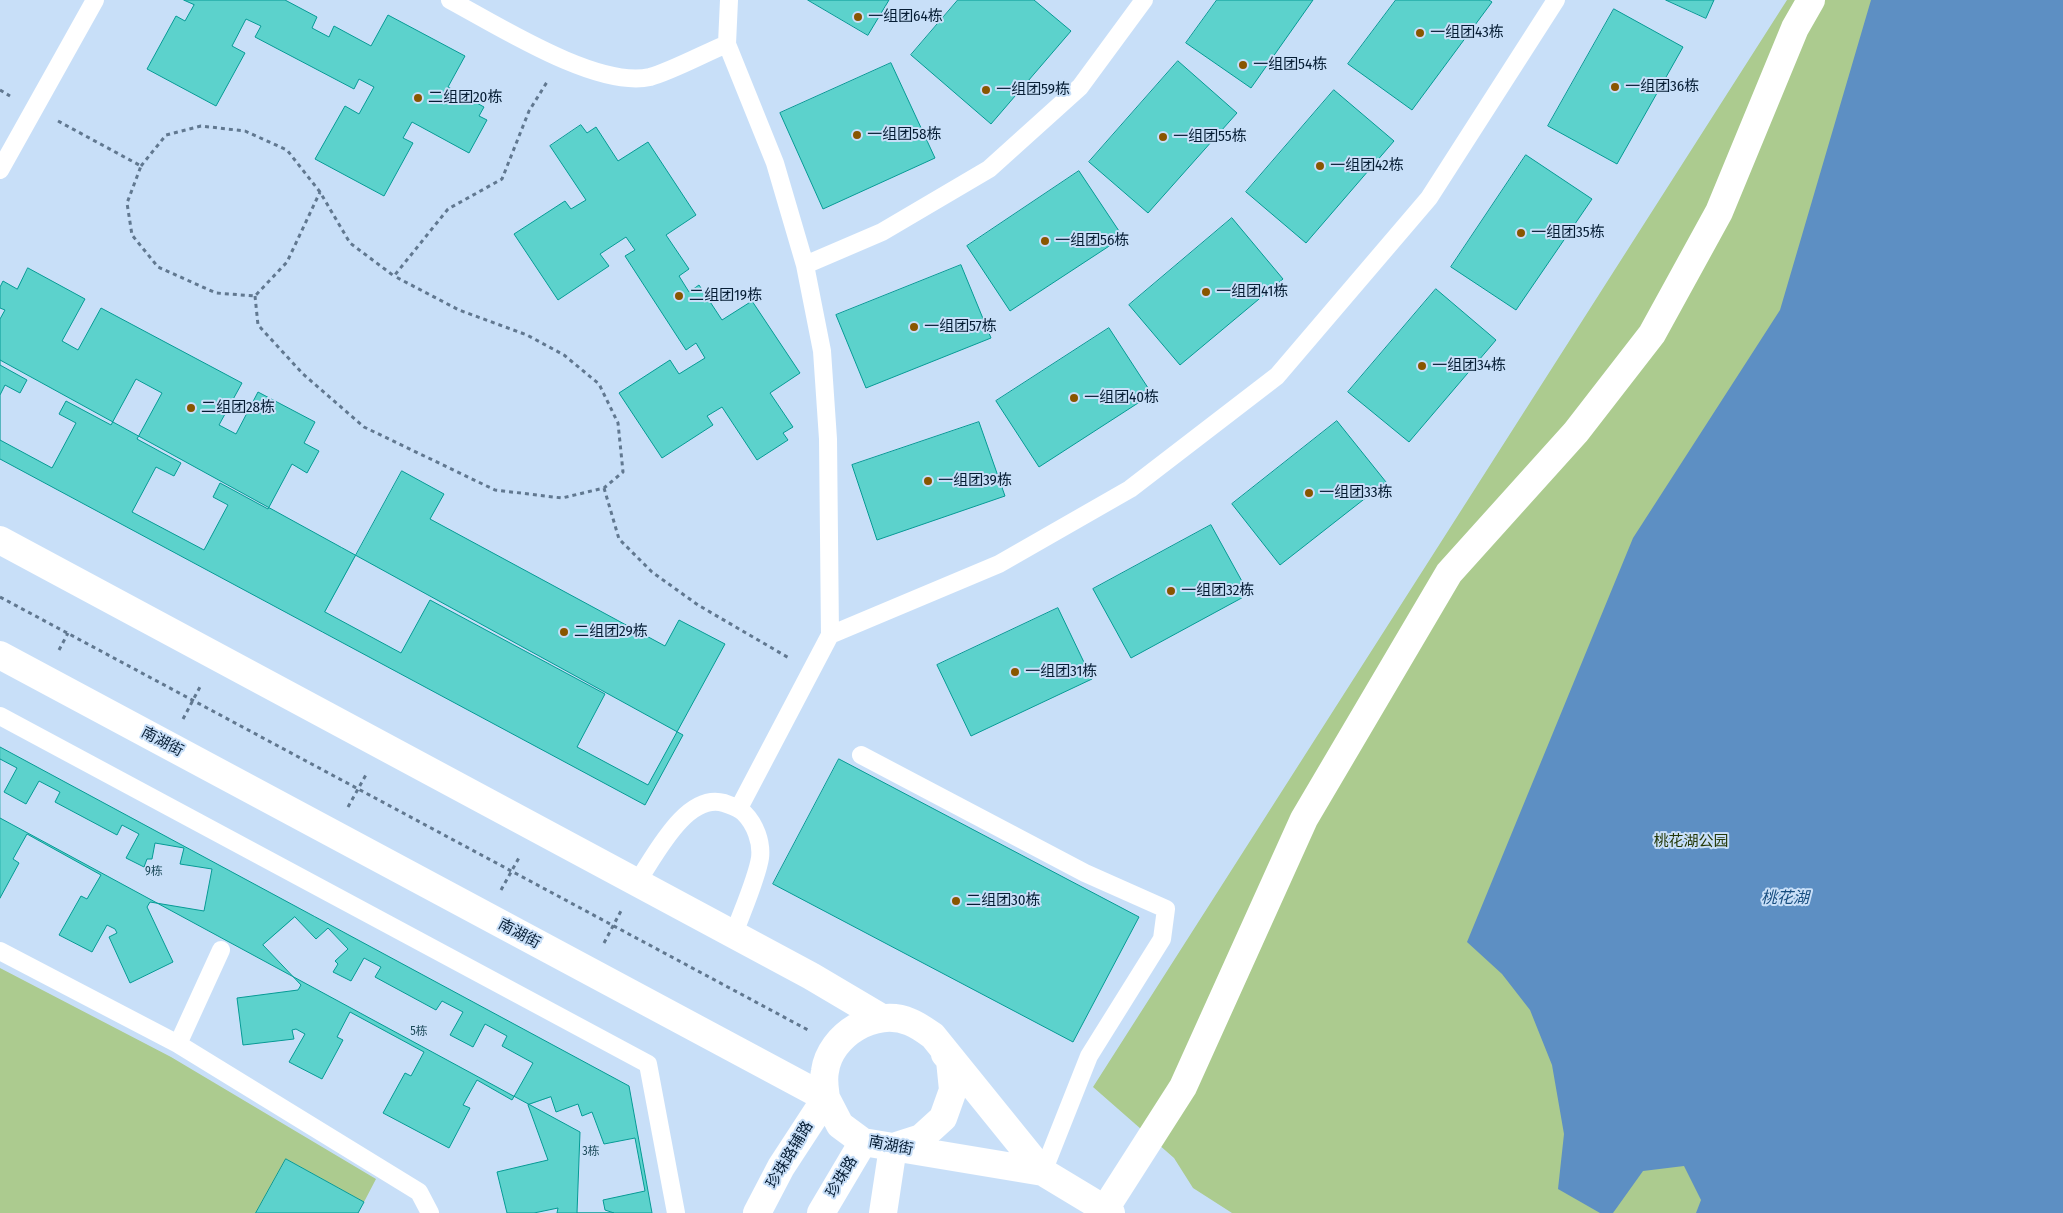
<!DOCTYPE html>
<meta charset="utf-8">
<style>
body{margin:0}
canvas{display:block;background:#c8dff8}
</style>
<canvas width="2063" height="1213"></canvas>
<script>
const context = document.querySelector('canvas').getContext('2d');
context.lineJoin = 'round';
function fillPath(path, color) { context.fillStyle = color; context.fill(path, 'evenodd'); }
function stroke(path, color, width, dash) { context.strokeStyle = color; context.lineWidth = width; context.lineCap = dash ? 'butt' : 'round'; context.setLineDash(dash || []); context.stroke(path); }
function drawText(font, color, halo, rows, align = 'center') {
  context.font = font + ' "Fira Sans Condensed","Noto Sans SC",sans-serif'; context.lineWidth = 4; context.setLineDash([]); context.textBaseline = 'middle'; context.strokeStyle = halo; context.fillStyle = color; for (const [text, x, y, turn = 0] of rows) {
    context.save(); context.translate(x, y); context.rotate((+turn || 0) * Math.PI / 180); context.textAlign = isNaN(turn) ? turn : align; if (halo) context.strokeText(text, 0, 0); context.fillText(text, 0, 0); context.restore();
  }
}
fillPath(new Path2D(`
 M1787,0h276v1213h-831l-39,-25 -19,-30 -81,-71z
 M0,968l171,89 205,122 -12,23 -78,-43 -30,54h-256z`), '#accb8f');
fillPath(new Path2D(`
 M1871,0h192v1213h-367l5,-13 -17,-34 -41,5 -30,42h-13l-42,-24 6,-55 -12,-69 -22,-55 -28,-36 -35,-32 166,-404 147,-228z`), '#5d8fc3');
const building = new Path2D(`
 M184,0h101l32,17 -5,11 17,9 5,-11 37,20 17,-31 77,41 -17,31 36,20 -5,9 8,4 -18,33 -57,-31 -9,16 10,5 -29,53 -69,-37 30,-53 14,8 15,-27 -15,-8 -5,10 -99,-52 6,-11 -15,-7 -14,27 13,7 -29,53 -69,-37 29,-53 9,5 9,-16z
 M808,0h81l-21,35z
 M958,0h76l37,31 -80,93 -80,-69z
 M1217,0h96l-62,88 -65,-45z
 M1396,0h93l3,2 -80,108 -64,-46z
 M1666,0h48l-8,18z
 M1614,9l69,38 -66,117 -69,-38z
 M1178,61l59,52 -89,100 -59,-51z
 M891,63l44,95 -112,51 -43,-96z
 M1334,90l60,51 -88,102 -60,-51z
 M581,125l6,8 9,-6 22,34 30,-19 48,73 -30,20 23,34 -10,7 10,16 10,-7 23,35 30,-19 48,72 -30,20 23,34 -10,6 5,7 -31,20 -35,-53 -15,9 6,9 -51,33 -43,-65 51,-33 9,14 26,-16 -9,-15 -10,7 -61,-94 10,-6 -9,-13 -26,17 9,12 -51,34 -44,-66 51,-33 6,8 15,-9 -36,-54z
 M1526,155l66,44 -76,111 -65,-43z
 M1079,171l44,66 -113,74 -43,-65z
 M1232,218l51,61 -103,86 -51,-60z
 M961,265l30,73 -125,50 -30,-73z
 M28,268l57,31 -23,42 16,9 23,-42 141,75 -23,42 17,9 22,-42 57,30 -11,21 15,8 -12,22 -15,-9 -24,45 -48,-26 -7,14 15,8 -24,45 -72,-38 24,-45 18,9 7,-13 -44,-24 25,-46 -26,-14 -25,46 -45,-24 -7,13 17,9 -24,45 -52,-28v-45l5,-10 15,8 7,-13 -27,-15v-46l5,-9 -5,-2v-21l3,-6 14,8z
 M1436,289l60,51 -87,102 -61,-50z
 M1109,328l43,66 -113,73 -43,-66z
 M0,360l683,375 -38,70 -645,-346z
 M1337,421l49,61 -106,83 -48,-61z
 M979,422l26,74 -128,44 -25,-75z
 M402,471l42,23 -14,25 235,127 14,-26 46,24 -77,141 -71,-38 28,-53 -175,-94 -29,53 -76,-41z
 M1211,525l38,69 -118,64 -38,-69z
 M1058,608l34,71 -121,57 -34,-71z
 M0,747l629,339 23,127h-75l3,-81 -580,-314z
 M0,759l17,9 -13,24 22,12 13,-23 21,11 -5,10 62,33 5,-10 17,9 -13,24 18,9 3,-8h5l3,-16 29,5 -4,16 32,5 -8,42 -54,-9 -3,5 26,55 -43,21 -21,-46 8,-4 -2,-4 -8,-4 -15,27 -33,-17 22,-39 6,3 14,-24 -74,-41 -14,25 6,4 -19,35z
 M839,759l300,158 -66,125 -300,-158z
 M295,917l21,22 12,-11 20,21 -13,12 3,3 -5,8 18,9 13,-23 17,9 -6,10 61,33 6,-9 21,11 -13,23 23,12 12,-23 22,12 -5,10 31,17 -21,37 -35,-20 -14,25 7,3 -21,40 -66,-35 22,-40 6,3 13,-24 -74,-40 -13,25 6,3 -21,39 -33,-17 16,-28 -9,-5 -4,1 2,9 -51,6 -6,-47 61,-8 3,-5 -38,-40z
 M551,1097l5,15 22,-8 4,12 10,-4 12,32 31,-6 10,53 -42,9 2,10 9,3h-57l1,-5 -24,5h-27l-10,-41 51,-12 -20,-55z
 M286,1159l78,43 -6,11h-102z`);
fillPath(building, '#5cd2cc');
stroke(building, '#069a95', 1);
stroke(new Path2D(`
 M0,90l10,6
 M58,121l83,45 -14,37 5,32 26,32 58,26 39,3 32,-34 33,-70
 M141,166l25,-31 35,-9 44,5 42,19 33,42 30,51 44,33 54,-67 54,-30 27,-68 18,-29
 M255,296l3,29 45,49 61,53 131,63 67,8 42,-10 19,-16 -5,-49 -19,-39 -35,-29 -37,-20 -68,-25 -65,-34
 M604,488l15,51 33,33 46,33 91,53
 M0,597l808,433
 M59,650l9,-17
 M183,719l18,-34
 M348,807l19,-34
 M501,890l19,-34
 M604,943l18,-34`), '#617890', 3, [4, 4]);
stroke(new Path2D(`
 M450,0c47,25 147,89 200,77 22,-6 55,-24 77,-33l48,119 30,102 17,86 6,88 2,196 -91,173
 M727,44l2,-44
 M0,170l95,-170
 M805,265l77,-33 107,-63 91,-82 64,-87
 M830,635l169,-71 131,-75 147,-113 152,-178 127,-198
 M0,716l648,348 28,149
 M861,755l224,118 81,36 -4,30 -73,117 -46,116
 M637,882c18,-26 49,-90 87,-79 8,3 14,4 20,10 11,11 18,29 16,45 -3,20 -19,56 -26,76
 M0,951l178,93 241,148 11,21
 M178,1044l43,-94`), '#fff', 18);
stroke(new Path2D(`
 M0,540l811,436 71,42
 M0,655l826,443 14,27 23,17 180,30
 M826,1098c-1,-8 -3,-18 -1,-27 5,-36 50,-64 85,-49 8,3 16,9 23,14l110,136 68,41
 M893,1147l28,-9 22,-20 10,-28 -3,-30 -5,-6
 M1105,1209l78,-122 121,-268 145,-246 127,-141 76,-98 67,-122 76,-184 16,-28
 M757,1213l24,-46 45,-69
 M883,1213l10,-66`), '#fff', 28);
stroke(new Path2D(`
 M821,1213l42,-71`), '#fff', 28);
for (const [x, y, r, color] of [
 [858,17,5,"#895600"],
 [1420,33,5,"#895600"],
 [1243,65,5,"#895600"],
 [1615,87,5,"#895600"],
 [986,90,5,"#895600"],
 [418,98,5,"#895600"],
 [857,135,5,"#895600"],
 [1163,137,5,"#895600"],
 [1320,166,5,"#895600"],
 [1521,233,5,"#895600"],
 [1045,241,5,"#895600"],
 [1206,292,5,"#895600"],
 [679,296,5,"#895600"],
 [914,327,5,"#895600"],
 [1422,366,5,"#895600"],
 [1074,398,5,"#895600"],
 [191,408,5,"#895600"],
 [928,481,5,"#895600"],
 [1309,493,5,"#895600"],
 [1171,591,5,"#895600"],
 [564,632,5,"#895600"],
 [1015,672,5,"#895600"],
 [956,901,5,"#895600"]
]) { const dot = new Path2D(); dot.arc(x, y, r, 0, 2 * Math.PI); context.fillStyle = color; context.fill(dot); stroke(dot, '#c8dff8', 2); }
drawText('12px', '#1c4a5a', null, [
 ["9栋",154,872],
 ["5栋",419,1032],
 ["3栋",591,1152]
]);
drawText('15px', '#061d34', '#c8dff8', [
 ["一组团64栋",868,17],
 ["一组团43栋",1430,33],
 ["一组团54栋",1253,65],
 ["一组团36栋",1625,87],
 ["一组团59栋",996,90],
 ["二组团20栋",428,98],
 ["一组团58栋",867,135],
 ["一组团55栋",1173,137],
 ["一组团42栋",1330,166],
 ["一组团35栋",1531,233],
 ["一组团56栋",1055,241],
 ["一组团41栋",1216,292],
 ["二组团19栋",689,296],
 ["一组团57栋",924,327],
 ["一组团34栋",1432,366],
 ["一组团40栋",1084,398],
 ["二组团28栋",201,408],
 ["一组团39栋",938,481],
 ["一组团33栋",1319,493],
 ["一组团32栋",1181,591],
 ["二组团29栋",574,632],
 ["一组团31栋",1025,672],
 ["二组团30栋",966,901]
], 'left');
drawText('15px', '#061d34', '#c8dff8', [
 ["南湖街",162,742,28],
 ["南湖街",519,934,28],
 ["南湖街",891,1146,11],
 ["珍珠路辅路",790,1155,-59],
 ["珍珠路",842,1177,-59]
]);
drawText('15px', '#243909', '#c8dff8', [
 ["桃花湖公园",1691,842]
]);
drawText('italic 16px', '#184e80', '#c8dff8', [
 ["桃花湖",1785,899]
]);
</script>
